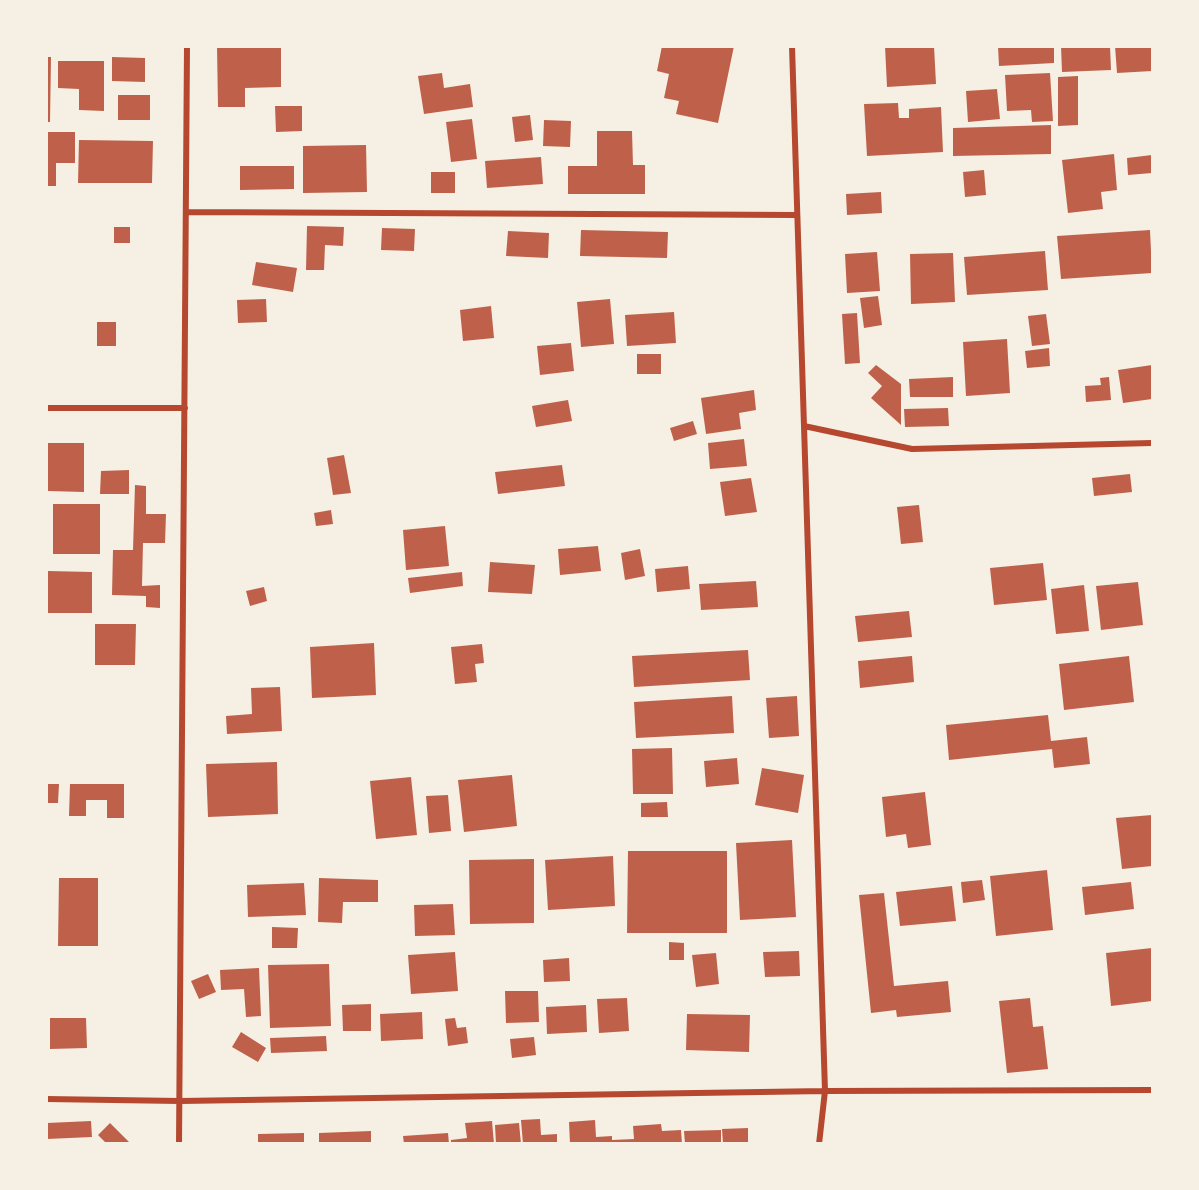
<!DOCTYPE html>
<style>
body{margin:0}
#map{position:relative;width:1199px;height:1190px;overflow:hidden;background:#f6efe4;font-family:Raleway,sans-serif}
canvas{display:block}
.frame{position:absolute;inset:0;border:48px solid #f6efe4;pointer-events:none}
</style>
<div id="map">
<canvas width="1199" height="1190"></canvas>
<div class="frame"></div>
</div>
<script>
const context = document.querySelector('canvas').getContext('2d');
context.lineJoin = 'round';
function fillPath(path, color) { context.fillStyle = color; context.fill(path, 'evenodd'); }
function stroke(path, color, width, dash) { context.strokeStyle = color; context.lineWidth = width; context.lineCap = dash ? 'butt' : 'round'; context.setLineDash(dash || []); context.stroke(path); }
fillPath(new Path2D(`
 M217,46h64v41l-36,1v19h-27z
 M662,46h72l-16,77 -42,-9 3,-13 -15,-3 5,-24 -12,-3z
 M885,46h49l2,38 -49,3z
 M998,46h56v17l-55,3z
 M1061,46h49l1,24 -49,2z
 M1115,46h37v25l-35,2z
 M46,57h5l-1,65h-4z
 M112,57l33,1v24l-33,-1z
 M58,61h46v50l-25,-1v-21l-21,-1z
 M442,73l2,15 26,-4 3,23 -49,7 -6,-38z
 M1050,73l3,48 -21,1 -1,-12 -24,1 -2,-36z
 M1078,76v49l-20,1v-49z
 M997,89l3,30 -32,3 -2,-31z
 M118,95h32v25h-32z
 M898,103l1,15h10v-9l32,-2 2,45 -76,4 -3,-52z
 M275,106h27v25l-26,1z
 M530,115l3,25 -18,2 -3,-25z
 M472,119l5,40 -26,3 -5,-40z
 M544,120l27,1 -1,26 -27,-1z
 M1051,125v29l-98,2v-28z
 M597,131h35l1,34h12v29h-77v-28h29z
 M46,132h29v31h-19v23h-10z
 M79,140l74,1 -1,42h-74z
 M366,145l1,47 -64,1v-47z
 M1114,154l3,36 -16,2 2,17 -35,4 -6,-53z
 M1152,155v18l-24,2 -1,-17z
 M541,157l2,27 -56,4 -2,-27z
 M240,166h54v23l-54,1z
 M984,170l2,25 -21,2 -2,-25z
 M431,172h24v21h-24z
 M881,192l1,21 -35,2 -1,-21z
 M307,226l37,1 -1,19 -18,-1 -1,25h-18z
 M114,227h16v16h-16z
 M382,228l33,1 -1,22 -33,-1z
 M581,230l87,2 -1,26 -87,-2z
 M1150,230l2,43 -91,6 -4,-43z
 M508,231l41,2 -1,25 -42,-2z
 M1045,251l3,39 -81,5 -3,-38z
 M877,252l3,39 -33,2 -2,-39z
 M953,253l2,49 -44,2 -1,-50z
 M256,262l41,6 -4,24 -41,-7z
 M878,296l4,29 -18,3 -4,-30z
 M266,299l1,23 -29,1 -1,-23z
 M610,299l4,45 -33,3 -4,-45z
 M491,306l3,32 -31,3 -3,-31z
 M674,312l2,31 -49,3 -2,-31z
 M857,313l3,50 -15,1 -3,-50z
 M1046,314l4,30 -18,2 -4,-30z
 M97,322h19v24h-19z
 M1007,339l3,54 -44,3 -3,-54z
 M571,343l3,28 -34,4 -3,-29z
 M1049,348l1,18 -23,2 -2,-17z
 M637,354h24v20h-24z
 M876,365l25,19v41l-30,-27 11,-12 -14,-13z
 M1152,365v34l-29,4 -5,-33z
 M953,377v20h-43l-1,-18z
 M1109,377l2,23 -25,2 -1,-16 16,-1 -1,-7z
 M754,390l2,20 -17,3 2,16 -35,5 -5,-36z
 M568,400l4,21 -36,6 -4,-21z
 M948,408l1,18 -44,1 -1,-18z
 M693,421l4,13 -23,7 -4,-13z
 M744,439l3,27 -37,3 -2,-26z
 M48,443h36v49l-36,-1z
 M344,455l7,38 -18,2 -6,-37z
 M562,465l3,21 -67,8 -3,-22z
 M129,470v24h-29l1,-23z
 M1130,474l2,18 -38,4 -2,-18z
 M751,478l6,34 -32,4 -5,-34z
 M135,485l11,1v28h20l-1,29h-22l-1,43 18,-1v23l-14,-1v-11l-34,-1 1,-45h20z
 M53,504h47v50h-47z
 M919,505l4,37 -22,2 -4,-37z
 M331,510l2,14 -17,2 -2,-13z
 M445,526l4,40 -43,4 -3,-40z
 M598,546l3,25 -41,4 -2,-26z
 M640,549l5,27 -20,4 -4,-27z
 M490,562l45,3 -3,29 -44,-2z
 M1043,563l4,37 -53,5 -4,-37z
 M688,566l2,23 -33,3 -2,-23z
 M48,571l44,1v41h-44z
 M462,572l1,14 -53,7 -2,-15z
 M756,581l2,26 -57,3 -2,-26z
 M1138,582l5,43 -42,5 -5,-44z
 M1084,585l5,46 -33,3 -5,-45z
 M264,587l3,14 -17,5 -4,-15z
 M909,611l3,26 -54,5 -3,-26z
 M95,624h41l-1,41h-40z
 M374,643l2,52 -64,3 -2,-51z
 M482,644l2,19 -9,1 2,18 -22,2 -4,-37z
 M748,650l2,30 -116,7 -2,-31z
 M912,656l2,26 -54,6 -2,-27z
 M1129,656l5,46 -70,8 -5,-46z
 M280,687l2,44 -55,3 -1,-18 26,-2 -1,-26z
 M732,696l2,37 -98,5 -2,-36z
 M797,696l2,40 -30,2 -3,-40z
 M1048,715l3,26 36,-4 3,27 -36,4 -2,-19 -103,11 -3,-35z
 M672,748l1,46h-40l-1,-45z
 M737,758l2,26 -33,3 -2,-26z
 M277,762l1,52 -70,3 -2,-53z
 M762,768l42,7 -6,38 -43,-8z
 M512,775l5,51 -53,6 -6,-52z
 M411,777l6,58 -41,4 -6,-58z
 M46,784h13l-1,19h-12z
 M70,784h54v34h-17v-18h-21v16h-17z
 M925,792l6,53 -23,3 -2,-14 -20,3 -4,-40z
 M448,795l3,36 -22,2 -3,-37z
 M667,802l1,15h-27v-14z
 M1152,815v51l-30,3 -6,-51z
 M792,840l4,77 -56,3 -4,-77z
 M628,851h99v82h-100z
 M613,856l2,50 -67,4 -3,-50z
 M534,859v64l-64,1 -1,-64z
 M1047,870l6,60 -57,6 -6,-60z
 M59,878h39v68h-40z
 M319,878l59,2v22h-35l-1,21 -24,-1z
 M982,880l3,20 -22,3 -2,-21z
 M1131,882l3,27 -49,6 -3,-28z
 M304,883l2,32 -58,2 -1,-32z
 M952,886l4,35 -56,5 -4,-34z
 M884,893l10,93 54,-5 3,31 -54,5 -1,-7 -25,3 -12,-118z
 M453,904l2,31 -40,1 -1,-31z
 M272,927l26,1 -1,20h-25z
 M669,942l15,1v17h-15z
 M1152,948v53l-41,5 -5,-53z
 M799,951l1,25 -35,1 -2,-25z
 M455,952l3,39 -47,3 -3,-39z
 M716,953l3,31 -23,3 -4,-32z
 M569,958l1,23 -26,1 -1,-22z
 M329,964l2,62 -61,2 -2,-63z
 M259,968l2,48 -15,1 -2,-28 -23,1 -1,-20z
 M208,974l8,18 -17,7 -8,-18z
 M505,991h33l1,31 -33,1z
 M627,998l2,33 -30,2 -2,-34z
 M1030,998l3,29 10,-1 5,43 -41,4 -8,-72z
 M371,1004v27h-28l-1,-26z
 M586,1005l1,27 -40,2 -1,-27z
 M422,1012l1,27 -42,2 -1,-27z
 M687,1014l63,1 -1,37 -63,-2z
 M50,1018h36l1,30 -37,1z
 M455,1018l2,10 9,-1 2,16 -20,3 -3,-27z
 M241,1032l25,16 -8,14 -26,-15z
 M326,1036l1,15 -56,2 -1,-15z
 M534,1037l2,18 -24,3 -2,-19z
 M540,1119l1,16 16,-1v10h-34l-2,-24z
 M595,1120l1,17 16,-1v4l22,-1 -1,-13 28,-2 1,7 19,-1 1,14h-112l-1,-22z
 M91,1121l1,16 -45,2v-16z
 M492,1121l2,23h-43v-4l16,-2 -2,-15z
 M110,1123l21,21h-24l-9,-9z
 M519,1123l2,21h-25l-1,-19z
 M748,1128v16h-25l-1,-15z
 M721,1130v14h-36l-1,-13z
 M371,1131v13h-52v-11z
 M304,1133v11h-46v-10z
 M448,1133l1,11h-45l-1,-8z`), '#bf614a');
stroke(new Path2D(`
 M792,46l33,1045 -6,53
 M186,212l611,3
 M46,408h139
 M804,426l108,23 240,-6
 M46,1099l134,2 645,-10 327,-1
 M179,1144l8,-1098`), '#b5482f', 6);
</script>
